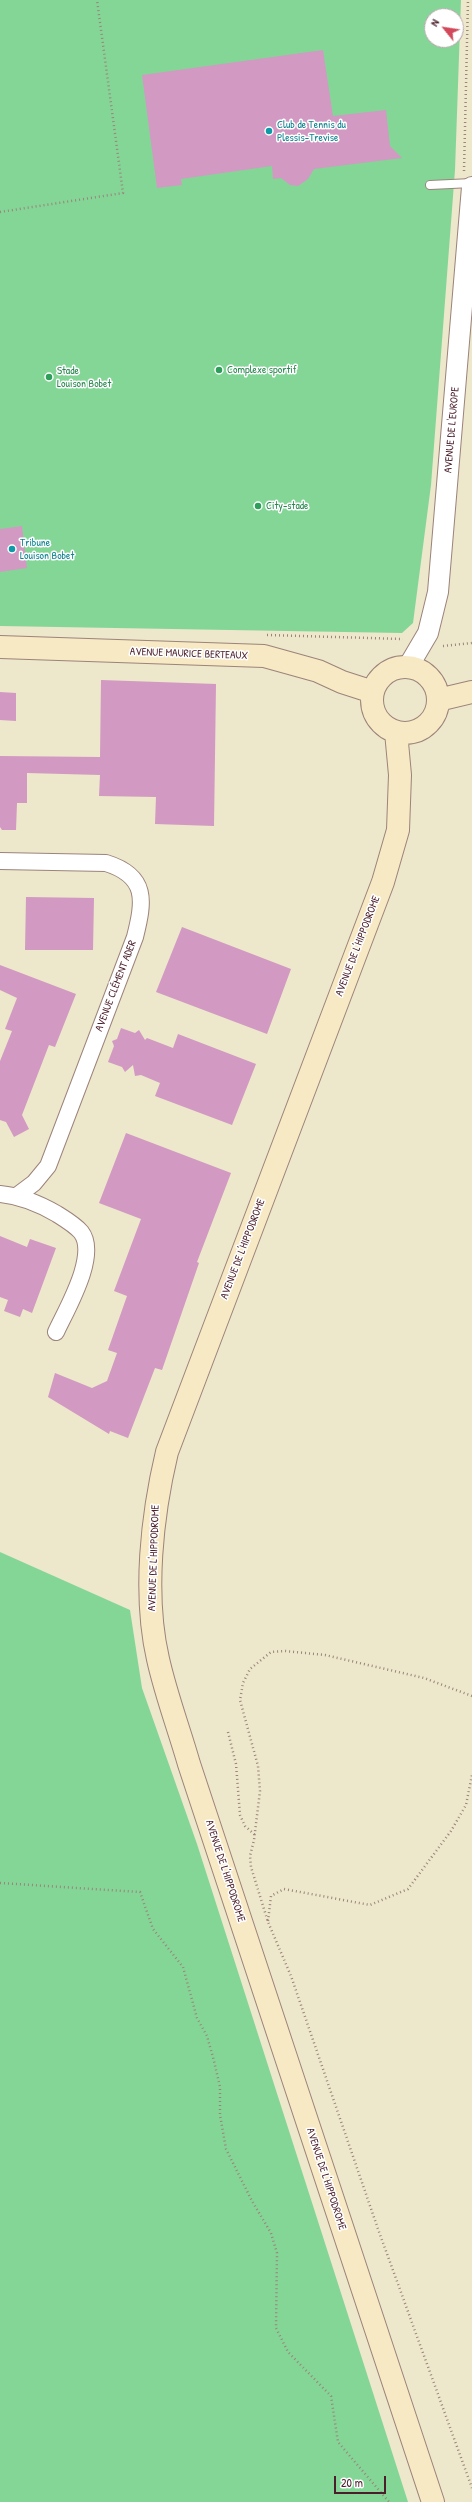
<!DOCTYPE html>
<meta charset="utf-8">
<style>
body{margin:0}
#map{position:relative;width:472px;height:2502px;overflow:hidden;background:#ede7cb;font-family:"Patrick Hand",sans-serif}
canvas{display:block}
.north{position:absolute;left:424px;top:8px;width:40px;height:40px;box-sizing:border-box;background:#fff;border:1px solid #b7a5aa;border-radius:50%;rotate:300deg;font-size:11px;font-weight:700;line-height:16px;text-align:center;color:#4a1f2b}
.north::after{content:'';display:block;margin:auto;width:14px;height:18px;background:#d1495b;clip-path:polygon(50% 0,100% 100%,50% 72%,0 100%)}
.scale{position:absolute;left:334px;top:2476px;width:52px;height:18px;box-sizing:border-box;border:2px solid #4a1f2b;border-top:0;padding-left:5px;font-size:12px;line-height:14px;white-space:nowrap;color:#4a1f2b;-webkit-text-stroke:3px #fff;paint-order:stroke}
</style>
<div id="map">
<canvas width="472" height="2502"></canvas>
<div class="north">N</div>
<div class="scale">20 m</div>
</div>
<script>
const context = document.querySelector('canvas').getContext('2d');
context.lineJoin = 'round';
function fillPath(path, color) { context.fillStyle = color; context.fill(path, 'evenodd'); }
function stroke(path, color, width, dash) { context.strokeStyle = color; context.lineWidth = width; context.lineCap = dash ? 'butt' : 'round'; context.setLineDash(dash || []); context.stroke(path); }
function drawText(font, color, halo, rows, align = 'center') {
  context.font = font + ' "Patrick Hand",sans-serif'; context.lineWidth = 3; context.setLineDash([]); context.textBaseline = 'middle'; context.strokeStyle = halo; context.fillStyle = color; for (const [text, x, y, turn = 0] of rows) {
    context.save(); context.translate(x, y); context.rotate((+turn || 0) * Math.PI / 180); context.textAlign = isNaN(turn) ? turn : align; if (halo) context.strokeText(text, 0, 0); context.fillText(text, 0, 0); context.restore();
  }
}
fillPath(new Path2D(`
 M0,0h461l-6,170 -24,315 -18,138 -11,10 -402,-7zM432,16h24v24h-24z
 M0,1552l130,58 12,78 55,156 211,658h-408z`), '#84d697');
fillPath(new Path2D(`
 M323,50l10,66 53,-6 4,36 12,12 -88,11 -6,10 -10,7 -8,-1 -9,-7 -8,1 -1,-13 -91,13 1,6 -25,3 -15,-113z
 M22,526l5,42 -27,4v-43z
 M101,680l115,4 -2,142 -59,-2 1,-27 -57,-1 1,-21 -73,-2v30h-10l-1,27h-14l-2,-3v-71l100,1z
 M0,692l16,1v28l-16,-1z
 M26,897l68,1 -1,52h-68z
 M182,927l109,42 -24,65 -111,-42z
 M0,965l76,29 -21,53 -6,-2 -27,70 7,14 -15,8 -8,-15 -6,-2v-59l12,-30 -7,-2 12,-31 -17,-8z
 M121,1028l14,5 4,-3 6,10 2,-2 26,10 5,-14 78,30 -24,61 -77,-29 5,-13 -19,-8 -6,1 -2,-11 -8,7 -3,-5 -14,-5 6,-16 -2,-5 5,-2z
 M126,1133l105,40 -34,89 2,1 -37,107 -7,-2 -27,70 -18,-7 -1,3 -61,-37 7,-24 37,15 15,-7 10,-28 -9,-3 19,-54 -13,-5 27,-72 -42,-16z
 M0,1236l27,11 3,-8 26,9 -24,65 -9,-4 -3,8 -16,-6 4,-11 -8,-3z`), '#d299c2');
const service = new Path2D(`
 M430,185l42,-2`);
const minor = new Path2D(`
 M0,861l106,2c42,13 38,38 29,74l-87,229 -14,17 -16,12
 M0,1194c21,2 38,9 57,20 8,5 18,11 24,18 18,23 -15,78 -25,100`);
const tertiary = new Path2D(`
 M408,667l20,-34 10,-41 34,-405`);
const secondary = new Path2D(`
 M0,647l264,9 54,15 24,11 31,10
 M372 700a33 33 0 1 1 66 0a33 33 0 1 1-66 0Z
 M438,700l34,-8
 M396,732l4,43 -2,55 -15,52 -216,570c-15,63 -24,142 -9,207 8,36 21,70 31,105l244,738`);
stroke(service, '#9c837b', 10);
stroke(minor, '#9c837b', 18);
stroke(tertiary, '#9c837b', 22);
stroke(secondary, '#9c837b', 24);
stroke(new Path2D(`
 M464,171l4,-171
 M0,212l123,-19 -26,-193
 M267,635l136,4
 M443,646l29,-3
 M472,1696l-48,-18 -99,-23 -40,-4 -14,1 -21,17 -7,14 -3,17 18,66 2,25 -6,49 -4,16 1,11 17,55 23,54 87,253 94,259
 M228,1732l8,32 4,51 5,11 10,9
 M0,1883l140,9 13,37 30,38 14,51 10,18 7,25 6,26v28l6,34 26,52 19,32 6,20 -1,75 12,24 43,44 7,46 51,60
 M268,1921l3,-25 13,-7 86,16 38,-16 43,-58 15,-26 6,-30`), '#9c837b', 2.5, [1, 3]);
stroke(service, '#fff', 8);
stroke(minor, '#fff', 16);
stroke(tertiary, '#fff', 20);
stroke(secondary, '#f7e9c3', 22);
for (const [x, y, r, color] of [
 [269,131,4,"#0f9aa8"],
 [219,370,4,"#2e9e5b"],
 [49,377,4,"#2e9e5b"],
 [258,506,4,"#2e9e5b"],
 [12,549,4,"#0f9aa8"]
]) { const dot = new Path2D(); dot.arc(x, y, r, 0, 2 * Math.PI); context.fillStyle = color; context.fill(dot); stroke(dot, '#fff', 1.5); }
drawText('11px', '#0d838f', '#fff', [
 ["Club de Tennis du",277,125],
 ["Plessis-Trevise",277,138],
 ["Tribune",20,543],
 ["Louison Bobet",20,556]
], 'left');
drawText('11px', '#27864d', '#fff', [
 ["Complexe sportif",227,370],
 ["Stade",57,371],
 ["Louison Bobet",57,384],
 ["City-stade",266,506]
], 'left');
drawText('11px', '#4a1f2b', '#fff', [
 ["AVENUE DE L'EUROPE",452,430,-85],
 ["AVENUE MAURICE BERTEAUX",189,654,2],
 ["AVENUE DE L'HIPPODROME",358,946,-69],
 ["AVENUE CLÉMENT ADER",116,986,-69],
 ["AVENUE DE L'HIPPODROME",243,1249,-69],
 ["AVENUE DE L'HIPPODROME",154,1558,-88],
 ["AVENUE DE L'HIPPODROME",225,1871,72],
 ["AVENUE DE L'HIPPODROME",326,2179,72]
]);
</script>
